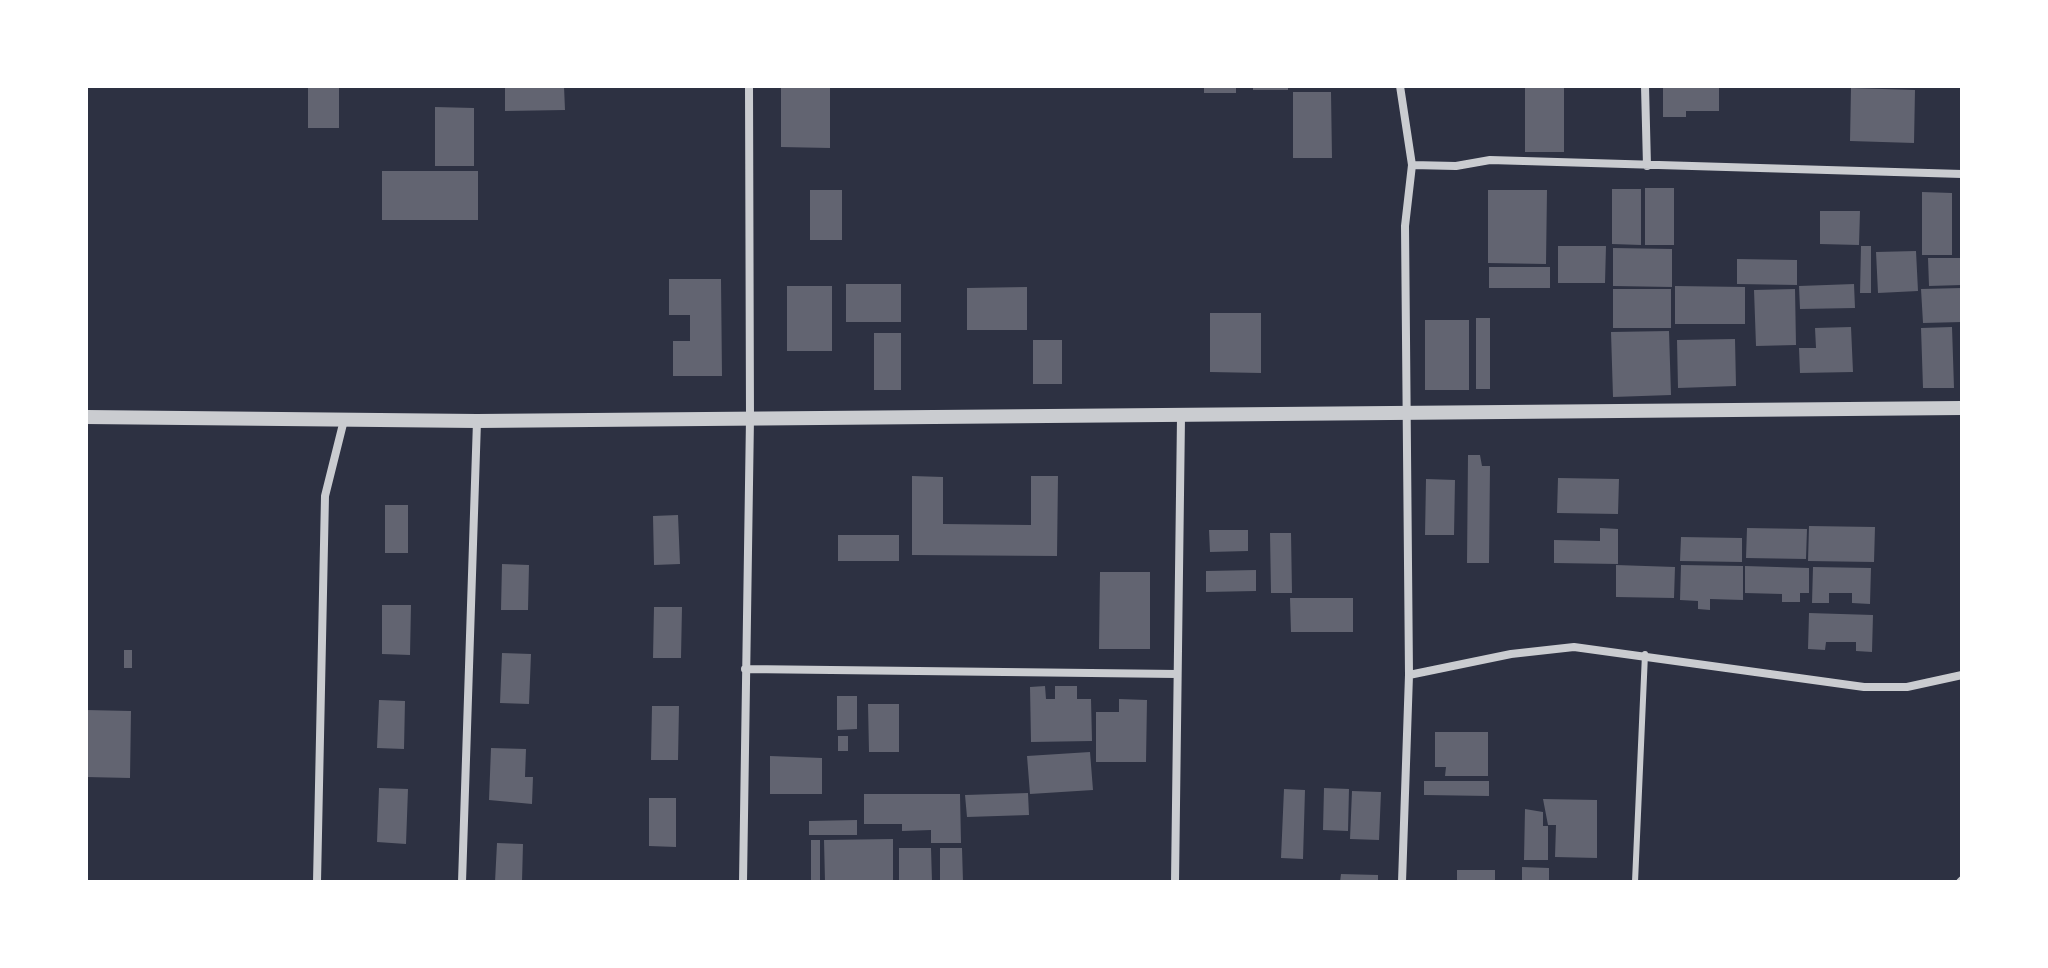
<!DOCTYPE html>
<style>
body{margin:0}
#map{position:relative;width:2048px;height:968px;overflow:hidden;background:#2d3142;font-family:"Public Sans",sans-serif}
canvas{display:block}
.frame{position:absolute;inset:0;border:88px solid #fff;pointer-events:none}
</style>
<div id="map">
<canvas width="2048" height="968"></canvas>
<div class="frame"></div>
</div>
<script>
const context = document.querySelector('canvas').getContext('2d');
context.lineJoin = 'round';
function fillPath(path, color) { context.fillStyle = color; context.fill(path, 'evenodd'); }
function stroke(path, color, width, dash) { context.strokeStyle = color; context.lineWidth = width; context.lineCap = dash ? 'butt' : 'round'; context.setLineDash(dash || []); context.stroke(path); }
fillPath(new Path2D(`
 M308,86h31v42h-31z
 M505,86h59l1,24 -60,1z
 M1204,86h32v7h-32z
 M1253,86h35v4h-35z
 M1663,86h56v25h-33v6h-23z
 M1525,87l39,1v64h-39z
 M781,88h49v60l-49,-1z
 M1851,88l64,2 -1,53 -64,-2z
 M1293,92h38l1,66h-39z
 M435,107l39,1v58h-39z
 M382,171h96v49h-96z
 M1645,188h29v57h-29z
 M1612,189h29v56l-29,-1z
 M810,190h32v50h-32z
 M1488,190h59l-1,74 -58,-1z
 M1922,192l30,1v62h-30z
 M1820,211h40l-1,34 -39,-1z
 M1558,246h48l-1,37h-47z
 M1861,246h10v47h-11z
 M1613,248l59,1v38l-59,-1z
 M1916,251l2,40 -40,2 -2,-41z
 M1928,258h34v27l-33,1z
 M1737,259l60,1v25l-60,-1z
 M1489,267h61v21h-61z
 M669,279h52l1,97h-49v-35h17v-26h-21z
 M846,284h55v38h-55z
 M1854,284l1,24 -55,1 -1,-23z
 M787,286h45v65h-45z
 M1675,286l70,1v37h-70z
 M1027,287v43h-60v-42z
 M1962,288v34l-39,1 -2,-34z
 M1613,289h58v39h-58z
 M1795,289l1,56 -40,1 -2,-56z
 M1210,313h51v60l-51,-1z
 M1476,318h14v71h-14z
 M1425,320h44v70h-44z
 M1851,327l2,45 -53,1 -1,-25h17l-1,-20z
 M1952,327l2,61h-31l-2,-60z
 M1669,331l2,64 -58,2 -2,-65z
 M874,333h27v57h-27z
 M1735,339l1,47 -58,2 -1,-48z
 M1033,340h29v44h-29z
 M1468,455h12l2,11h8l-1,97h-22z
 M912,476l31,1v47l88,1v-49h27l-1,80 -145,-1z
 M1558,478l61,1 -1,35 -61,-1z
 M1426,479l29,1 -1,55h-29z
 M385,505h23v48h-23z
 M678,515l2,49 -26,1 -1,-49z
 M1809,526l66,1 -1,35 -66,-1z
 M1600,528l18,1v35l-64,-1v-23l46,1z
 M1747,528l60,1 -1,30 -60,-1z
 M1209,530h39v21l-38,1z
 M1270,533h21l1,60h-21z
 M838,535h61v26h-61z
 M1681,537l61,1v24l-62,-1z
 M502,564l27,1 -1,45h-27z
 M1616,565l59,2 -1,31 -58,-1z
 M1681,565l62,1v34l-33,-1v11l-12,-1v-8l-18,-1z
 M1745,566l64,2v25h-9v9h-18v-8l-37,-1z
 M1813,567l58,1 -1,36 -18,-1v-10h-23v10h-17z
 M1256,570v21l-50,1v-21z
 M1100,572h50v77h-51z
 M1290,598h63v34h-62z
 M382,605h29l-1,50 -28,-1z
 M654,607h28l-1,51h-28z
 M1809,613l64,2 -1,37 -16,-1v-9h-30l-1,8 -17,-1z
 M124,650h8v18h-8z
 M502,653l29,1 -2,50 -29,-1z
 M1045,686l1,13h9v-13h22v13h14l1,42 -61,1 -1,-55z
 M837,696h20v33l-20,1z
 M1119,699l28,1 -1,62h-50v-50h23z
 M379,700l26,1 -1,48 -27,-1z
 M868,704h31v48h-30z
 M652,706h27l-1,54h-27z
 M86,710l45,1 -1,67 -44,-1z
 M1435,732h53v44h-43l1,-9h-11z
 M838,736h10v15h-10z
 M491,748l35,1 -1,28h8l-1,27 -43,-4z
 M1090,752l3,38 -63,4 -3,-38z
 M770,756l52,2v36h-52z
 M1424,781h65v15l-65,-1z
 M379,788l29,1 -2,55 -29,-2z
 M1324,788l25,1 -1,42 -25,-1z
 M1284,789l21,1 -2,69 -22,-1z
 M1352,791l29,1 -2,48 -29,-1z
 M1028,793l1,22 -62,2 -2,-22z
 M864,794h96l1,49h-30v-13l-29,1v-7h-38z
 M649,798h27v49l-27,-1z
 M1543,799l54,1v58l-42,-1 1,-32h-8z
 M1525,809l18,3v14h5v34h-24z
 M857,820v15h-48v-14z
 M893,839v43h-68l-1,-42z
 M811,840h9v42h-9z
 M497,843l26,1 -1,38h-27z
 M899,848h32l1,34h-33z
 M940,848h22l1,34h-23z
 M1522,867l27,1v14h-27z
 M1457,870h38v12h-38z
 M1341,874l37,1v7h-38z`), '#626471');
stroke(new Path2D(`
 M1635,882l10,-228`), '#caccd0', 6);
stroke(new Path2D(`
 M1400,86l12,79
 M1645,86l2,80
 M745,669l432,5
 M1409,675l102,-21 63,-7 290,40h43l55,-12
 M317,882l8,-386 19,-76
 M462,882l15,-461
 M743,882l7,-464 -1,-332
 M1175,882l6,-465
 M1402,882l7,-207 -4,-449 7,-61 44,1 34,-6 472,14
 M1960,882l2,-2`), '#caccd0', 8);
stroke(new Path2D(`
 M86,417l391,4 1485,-13`), '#caccd0', 14);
</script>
